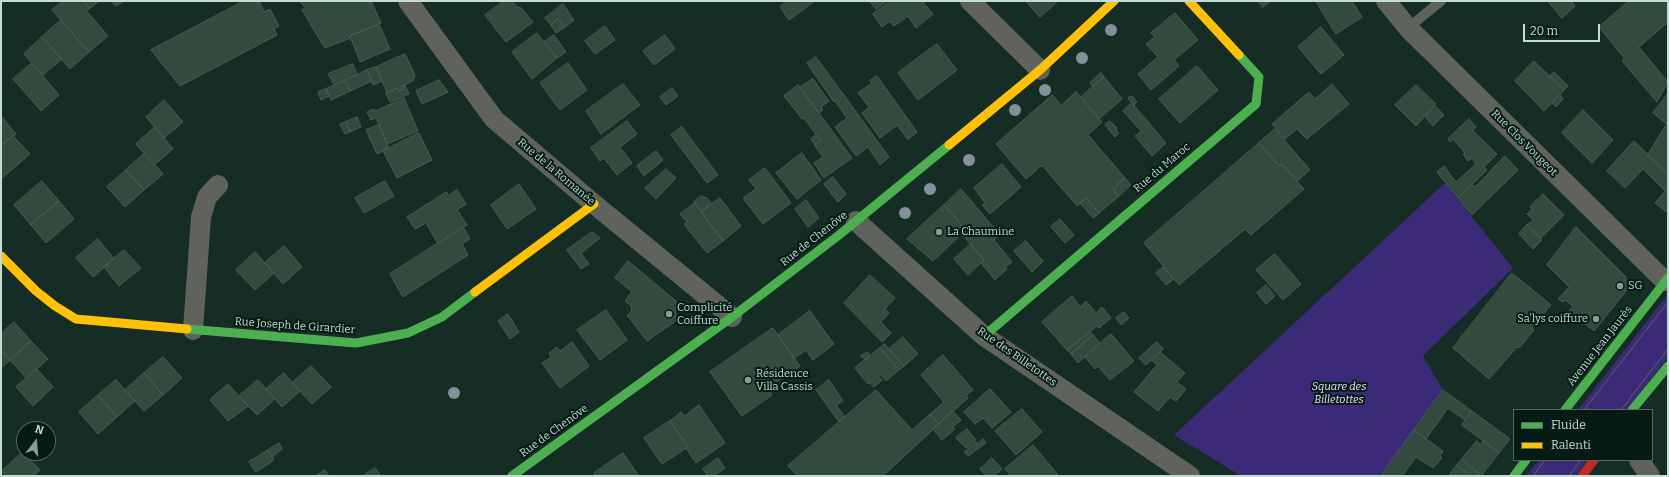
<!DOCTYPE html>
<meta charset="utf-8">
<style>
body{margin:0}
#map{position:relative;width:1669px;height:477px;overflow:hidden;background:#162d26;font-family:Bitter,serif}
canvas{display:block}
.frame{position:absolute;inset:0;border:2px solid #c2ddd2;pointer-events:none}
.legend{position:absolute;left:1513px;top:409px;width:140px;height:52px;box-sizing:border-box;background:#051b14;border:1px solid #516960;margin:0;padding:5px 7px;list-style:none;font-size:12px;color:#c2ddd2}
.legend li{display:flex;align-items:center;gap:8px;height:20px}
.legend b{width:20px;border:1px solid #516960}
.north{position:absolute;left:16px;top:421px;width:40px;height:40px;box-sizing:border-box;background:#051b14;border:1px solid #516960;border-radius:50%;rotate:17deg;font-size:11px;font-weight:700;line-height:16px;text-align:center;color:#c2ddd2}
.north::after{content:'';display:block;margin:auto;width:14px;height:18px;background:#869f96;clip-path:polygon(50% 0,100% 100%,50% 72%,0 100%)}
.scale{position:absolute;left:1523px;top:24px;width:77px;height:18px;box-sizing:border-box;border:2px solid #c2ddd2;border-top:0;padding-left:5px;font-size:12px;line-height:14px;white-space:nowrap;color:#c2ddd2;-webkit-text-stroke:3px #051b14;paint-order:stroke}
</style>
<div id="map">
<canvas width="1669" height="477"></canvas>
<div class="frame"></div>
<ul class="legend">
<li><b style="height:5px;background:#4caf50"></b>Fluide</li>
<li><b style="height:5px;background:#ffc107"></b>Ralenti</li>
</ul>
<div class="north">N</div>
<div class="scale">20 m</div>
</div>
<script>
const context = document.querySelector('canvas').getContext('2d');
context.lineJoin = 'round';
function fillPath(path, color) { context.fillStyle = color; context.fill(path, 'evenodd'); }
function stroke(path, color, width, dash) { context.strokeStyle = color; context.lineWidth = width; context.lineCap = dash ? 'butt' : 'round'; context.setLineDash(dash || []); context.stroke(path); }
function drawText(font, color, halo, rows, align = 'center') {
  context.font = font + ' Bitter,serif'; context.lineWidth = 4; context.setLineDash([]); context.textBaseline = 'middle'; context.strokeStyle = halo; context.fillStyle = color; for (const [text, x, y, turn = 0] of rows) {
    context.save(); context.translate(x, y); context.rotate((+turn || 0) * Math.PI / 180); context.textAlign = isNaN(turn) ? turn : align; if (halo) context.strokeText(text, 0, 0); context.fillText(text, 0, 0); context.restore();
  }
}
fillPath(new Path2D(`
 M1445,183l68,85 -90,88 20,34 -62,86h-140l-67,-41z
 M1668,294v63l-41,53h-49z
 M1539,460h48l-12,16h-49z`), '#3a2a78');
const building = new Path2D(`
 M63,1h15l30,35 -19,16 -37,-42z
 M81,1h18l-11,9z
 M111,1h13l-8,5z
 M244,1h15l5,11 6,-3 9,17 -5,3 3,6 -97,51 -29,-36z
 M300,1h71l10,22 -31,13 1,2 -26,10 -23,-38 3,-2z
 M504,1l2,1 6,-1 6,7 2,-1 13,15 -27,20 -21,-27z
 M787,1h28l-26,19 -9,-13z
 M870,1h17l-11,8z
 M891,1h31l11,13 -17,14 -8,-12 -14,10 -4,-5 -8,6 -9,-13z
 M1026,1h32l-18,16z
 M1258,1h13l-8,6z
 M1316,1h36l10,16 -26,17z
 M1548,1h23l4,5 -13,12z
 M1629,1h39v21l-29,25 29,35 -11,20 -35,-41 2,-3 -25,-31z
 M563,4l11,16 -10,8 -6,-9 -7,6 -6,-7z
 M1175,13l23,27 -24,20 5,6 -28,24 -13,-16 20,-17 -12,-13 9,-7 -4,-4z
 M558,19l6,9 -8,5 -5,-8z
 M61,20l28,32 -19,17 -28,-32z
 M379,24l11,25 -30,13 -10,-26z
 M605,26l10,14 -20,14 -10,-13z
 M1321,27l23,28 -23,19 -23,-27z
 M537,33l20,25 -25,21 -20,-27z
 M554,35l12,17 -9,6 -13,-16z
 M665,35l10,14 -21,16 -11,-14z
 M42,37l20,22 -19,16 -19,-21z
 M937,44l20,26 -39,30 -20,-27z
 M405,54l10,21 -2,6 -10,5 1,3 -6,2 -1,-3 -10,5 -11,-26z
 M816,57l73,100 -9,8 -12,-18 -12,9 -21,-29 12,-9 -12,-17 -1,1 -27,-39z
 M1534,61l30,29 -20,21 -29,-30z
 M32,63l27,32 -18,16 -28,-32z
 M568,63l19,27 -27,20 -20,-27z
 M353,64l4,11 -23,10 -6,-11z
 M1197,66l21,24 -38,33 -21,-24z
 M376,67l6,14 -9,4 -6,-15z
 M367,70l5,11 -22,10 -5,-10z
 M1554,72l14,14 -4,4 -14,-14z
 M1101,73l3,4 -11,10 -3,-4z
 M877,76l40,56 -9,8 -11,-15 -17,13 -18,-25 7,-6 -11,-14 14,-10 -2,-2z
 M1104,77l18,22 -23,20 -18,-22z
 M813,79l16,22 -8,6 2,3 -4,3 -19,-26z
 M439,80l9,12 -26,12 -6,-13z
 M345,81l5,10 -19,9 -5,-11z
 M623,84l17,21 -39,29 -15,-23z
 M1332,84l17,20 -42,35 -10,-10 -12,10 -13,-15 37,-32 6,7z
 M405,85l4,9 -19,8 -4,-9 11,-5 1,3 6,-2 -1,-3z
 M798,85l54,73 -28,20 -10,-15 9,-6 -8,-11 6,-5 -17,-23 -2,1 -18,-23z
 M1416,85l20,19 -20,22 -21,-21z
 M672,88l6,8 -12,9 -6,-8z
 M326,89l3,7 -8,4 -3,-8z
 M1076,92l26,30 -14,13 37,43 -12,11 6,7 -20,17 -13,-15 -9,8 -35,-41 -16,14 -30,-35 56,-49 9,10z
 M1668,94v31l-15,-12z
 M1560,95l3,4 -7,8 -4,-4z
 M1132,96l5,6 -3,3 -6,-7z
 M404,98l14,33 -31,13 -11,-26 -5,2 -4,-8 7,-3 1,2z
 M164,100l19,22 -19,16 -18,-21z
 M1132,103l34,40 -14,13 -17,-20 6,-5 -18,-20z
 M1435,106l9,9 -11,11 -8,-9z
 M1583,110l30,30 -21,23 -30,-30z
 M1,116l15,18 -15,12z
 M357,117l4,10 -11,5 -4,-10z
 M1469,119l7,8 -3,4 24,23 -13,13 3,3 -29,28 -21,-26 7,-6 12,16 20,-18 -4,-6 -4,3 -5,-7 2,-1 -12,-14 -3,3 -2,-3z
 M627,121l10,13 -17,13 12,16 -15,12 -13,-17 -4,3 -9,-13z
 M1110,121l7,7 -1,2 3,3 -4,4 -10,-12z
 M346,122l4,10 -5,2 -5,-10z
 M1667,124l1,1v49l-20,-19z
 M379,125l10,23 -12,6 -11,-24z
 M155,127l18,22 -19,16 -18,-21z
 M682,127l36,48 -11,8 -36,-48z
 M1275,129l35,41 -13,11 -15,-17 -3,2 -20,-23z
 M419,133l13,27 -35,18 -14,-27z
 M816,135l5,6 -6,4 -4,-6z
 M13,136l17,18 -29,25v-33z
 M1634,141l34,33v39l-13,-10 10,-12 -22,-22 -18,19 -18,-17z
 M1259,143l20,23 3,-2 22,25 -53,46 -6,-6 -66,56 -35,-42z
 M656,151l7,9 -19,16 -7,-10z
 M145,153l18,21 -19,16 -18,-20z
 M802,153l19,27 -24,19 -21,-26z
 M1505,156l13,14 -46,45 -14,-17 14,-13 3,2z
 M1002,164l19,23 -31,27 -8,-9 3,-2 -11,-15z
 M765,168l26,35 -28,21 -20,-26 13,-9 -7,-9z
 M666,169l10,9 -20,21 -11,-11z
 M126,170l18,20 -19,17 -18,-20z
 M833,177l13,17 -8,8 -14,-18z
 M1125,178l6,7 -12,11 -6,-7z
 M42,181l17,20 -28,24 -17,-20z
 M385,181l9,15 -30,17 -9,-15z
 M519,184l17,25 -29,20 -16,-24z
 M961,189l39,46 -6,5 18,22 -7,6 2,1 -12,11 -14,-17 3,-3 -22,-26 4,-4 -22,-25z
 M457,190l9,14 -9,6 10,15 -29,19 -12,-21 -11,6 -8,-12 39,-25 3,3z
 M1543,194l21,21 -23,23 -14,-13 6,-5 -6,-6 5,-5 -2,-2z
 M701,196l6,2 5,6 -11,8 -7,-10z
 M720,198l21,28 -18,15 -22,-29z
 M1086,198l13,15 -6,5 -13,-15z
 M806,200l13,18 -11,9 -13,-18z
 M59,201l15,18 -28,24 -15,-18z
 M695,203l28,38 -16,12 -23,-29 3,-2 -7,-8z
 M944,205l22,25 -33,31 -26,-22z
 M1060,219l14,16 -9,8 -14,-16z
 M1527,225l15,15 -9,9 -14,-15z
 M463,227l7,12 -8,5 6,11 -65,42 -13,-23z
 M1576,227l50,50v14l-32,40 -25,-20 4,-5 -8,-6 -2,2 -5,-3 11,-12 -22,-22z
 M592,232l8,6 -19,15 8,11 -8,5 -14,-19z
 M98,239l16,20 -21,18 -17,-19z
 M1026,241l17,20 -11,11 -18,-21z
 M971,244l13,16 -16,15 -14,-16z
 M284,246l18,21 -19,17 -18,-21z
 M124,250l17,18 -22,18 -15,-19z
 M255,252l19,21 -19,17 -19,-20z
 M1275,254l26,30 -18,16 -27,-30z
 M628,261l48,40v20l-29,20 -20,-26 5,-4 -1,-5 -6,-5 7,-9 -17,-14z
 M1163,267l11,12 -8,6 -10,-12z
 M1512,273l39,32 -19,23 2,2 -15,18 -2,-1 -28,32 -36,-31z
 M870,275l25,23 -10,11 4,4 -8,9 10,11 -9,9 -38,-39z
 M1266,285l9,11 -9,8 -9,-11z
 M1072,296l8,11 6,-6 10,12 6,-6 9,11 -12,10 -2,-2 -30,24 -25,-28z
 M606,310l21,30 -27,20 -23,-30z
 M810,311l24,33 -21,16 -7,-10 -12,8 -16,-23z
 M1124,312l5,6 -8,7 -5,-7z
 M508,314l11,18 -9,7 -12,-18z
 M14,322l17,19 -21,19 -9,-10v-16z
 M773,328l27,38 -32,22 4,7 -30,21 -32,-44z
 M1090,332l3,3 -22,19 -4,-4z
 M1111,334l23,27 -24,19 -12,-14 -3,3 -10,-12z
 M1093,335l7,8 -22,20 -7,-9z
 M903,337l15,17 -14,12 -15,-17z
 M31,341l17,18 -22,19 -16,-18z
 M572,342l17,24 -29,22 -18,-25 9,-6 -2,-4 8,-6 3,4z
 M1157,342l6,7 -17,16 -7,-7z
 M885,344l19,22 -5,4 -19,-22z
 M880,348l19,22 -13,11 -6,-7 -2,2 4,4 -8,7 -5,-5 -1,2 -13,-16z
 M1,350l9,10 -9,8z
 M868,352l2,4 -5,4 -4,-4z
 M1160,352l25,21 -8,9 9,7 -10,12 -6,-4 -12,14 -24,-19 23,-27 -6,-5z
 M943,355l30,35 -7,5 2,3 -29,26 -9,-10 14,-12 -23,-27z
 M163,357l19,21 -19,17 -19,-22z
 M311,366l20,21 -19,17 -20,-21z
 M37,369l16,18 -20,19 -17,-19z
 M144,373l19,22 -19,16 -19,-21z
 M284,373l16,18 -18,16 -16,-18z
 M116,380l19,21 -18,16 -19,-22z
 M258,380l17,19 -18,16 -18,-19z
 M829,380l14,21 -7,4 9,12 -6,5 -23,-32z
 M228,384l20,22 -20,15 -18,-21z
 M990,389l21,23 -19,16 -9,-10 -8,6 -11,-12z
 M876,390l36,40 18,-16 9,10 -56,52h-85l-10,-10z
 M1443,390l29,21 -7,9 -17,-12 -22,31 -12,-9z
 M98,395l19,22 -19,17 -19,-22z
 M699,405l26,38 -29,20 -10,-15 2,-1 -18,-26 11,-9 3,4z
 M1022,409l20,23 -26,23 -21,-24z
 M953,411l8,9 -8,7 2,2 -13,11 -9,-11z
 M1472,411l38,28 -11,14 -37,-28z
 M670,421l18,26 -26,17 -18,-26z
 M967,429l9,11 -10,8 -10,-10z
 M1414,430l29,21 -3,5 2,2 -9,10 -17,-11 -14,19h-21z
 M983,439l3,4 -18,13 -4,-4 12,-10 1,2z
 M1477,441l3,4 3,-4 16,12 -18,23 -19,-17z
 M279,443l3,6 -10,8 -4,-7z
 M1033,445l25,30 -1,1h-46l-6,-7z
 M268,450l6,10 -18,12 -7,-10z
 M23,452l17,18 -7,6h-27l-4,-5z
 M623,453l16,23h-43l-2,-3z
 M718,458l7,10 -11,8h-6l-5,-7z
 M992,458l10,11 -8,7h-8l-6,-7z
 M1462,459l19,17h-11l-13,-11z
 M1457,465l10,8 -2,3h-16z
 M375,468l6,8h-18z
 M325,470l4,6h-13z`);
fillPath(building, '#334a3e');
stroke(building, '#495b51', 1);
stroke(new Path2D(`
 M1408,28l33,-27`), '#60635c', 10);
stroke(new Path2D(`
 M408,1l86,118 100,85 138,113
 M970,1l70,69
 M1386,1l22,27 257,253
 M856,221l128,115 206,140
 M193,330l8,-113 6,-20 11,-12
 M1639,460l11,16`), '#60635c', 20);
stroke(new Path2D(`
 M187,329l169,14 52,-10 34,-16 33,-25
 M984,336l272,-232 3,-27 -20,-22
 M1565,410l103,-132
 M1632,410l36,-44
 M512,476l220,-159 107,-82 110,-90
 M1514,476l12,-16`), '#4caf50', 9);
stroke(new Path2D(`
 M1189,1l50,54
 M949,145l91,-75 74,-69
 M1,256l35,35 19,15 21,13 111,10
 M475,292l119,-88`), '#ffc107', 9);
stroke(new Path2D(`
 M1582,476l12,-16`), '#c62828', 9);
stroke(new Path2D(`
 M1584,410l84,-108
 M1621,410l47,-61
 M1533,476l12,-16
 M1569,476l12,-16`), '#5b645e', 1);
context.fillStyle = '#868f9c';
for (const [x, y] of [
 [1111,30],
 [1082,58],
 [1045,90],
 [1015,110],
 [969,160],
 [930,189],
 [905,213],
 [454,393]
]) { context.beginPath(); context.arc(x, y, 6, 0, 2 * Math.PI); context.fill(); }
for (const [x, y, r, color] of [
 [939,232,4,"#869f96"],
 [1620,286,4,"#869f96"],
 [669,314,4,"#869f96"],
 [1596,319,4,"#869f96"],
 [748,380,4,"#869f96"]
]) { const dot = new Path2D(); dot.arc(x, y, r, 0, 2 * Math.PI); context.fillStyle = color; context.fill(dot); stroke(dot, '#051b14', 1.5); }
drawText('11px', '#c2ddd2', '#051b14', [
 ["Rue Clos Vougeot",1524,143,45],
 ["Rue du Maroc",1162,168,-40],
 ["Rue de la Romanée",556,172,40],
 ["Rue de Chenôve",814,239,-38],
 ["Rue Joseph de Girardier",295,326,4],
 ["Avenue Jean Jaurès",1600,346,-52],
 ["Rue des Billetottes",1017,357,35],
 ["Rue de Chenôve",554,431,-36]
]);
drawText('11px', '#c2ddd2', '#051b14', [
 ["La Chaumine",947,232],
 ["SG",1628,286],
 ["Complicité",677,308],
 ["Coiffure",677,321],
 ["Sa'lys coiffure",1588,319,"right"],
 ["Résidence",756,374],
 ["Villa Cassis",756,387]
], 'left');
drawText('italic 11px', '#e2e0fd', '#051b14', [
 ["Square des",1339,387],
 ["Billetottes",1339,400]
]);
</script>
